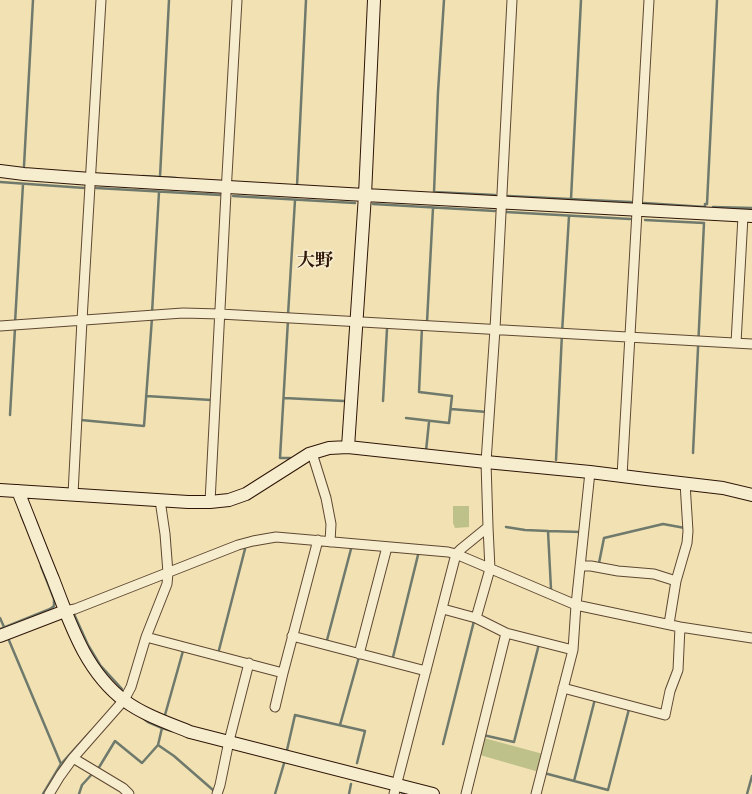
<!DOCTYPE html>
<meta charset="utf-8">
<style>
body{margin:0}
canvas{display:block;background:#f1e1b3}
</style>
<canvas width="752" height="794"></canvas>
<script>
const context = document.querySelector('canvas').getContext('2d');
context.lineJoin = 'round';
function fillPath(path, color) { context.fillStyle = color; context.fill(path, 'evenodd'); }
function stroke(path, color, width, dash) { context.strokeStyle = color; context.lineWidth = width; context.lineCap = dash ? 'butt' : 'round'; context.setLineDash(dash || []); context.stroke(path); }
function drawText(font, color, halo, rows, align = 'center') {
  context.font = font + ' "Gentium Book Plus","Noto Serif JP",serif'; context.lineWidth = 3.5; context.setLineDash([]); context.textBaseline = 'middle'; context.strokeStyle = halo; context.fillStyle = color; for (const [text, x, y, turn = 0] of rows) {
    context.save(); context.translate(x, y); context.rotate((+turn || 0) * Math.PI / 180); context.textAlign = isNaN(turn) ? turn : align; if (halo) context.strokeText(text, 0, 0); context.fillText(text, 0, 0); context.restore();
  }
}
fillPath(new Path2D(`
 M453,506h16v21l-14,1 -2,-5z
 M484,738l59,16 -4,18 -59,-17z`), '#bec189');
stroke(new Path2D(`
 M444,0l-6,92 -4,100 61,3
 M24,166l9,-166
 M143,176l33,2
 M160,177l9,-177
 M0,182l85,6
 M297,186l9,-186
 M96,188l125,7
 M233,196l122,7
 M508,196l123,6
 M571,199l10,-199
 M644,203l61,4v-3h2l10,-204
 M373,204l122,7
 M713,207l39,1
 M506,212l124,7
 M645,220l59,3 -11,230
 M152,313l7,-121
 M288,315l7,-115
 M288,320l-8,138h10
 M427,322l6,-114
 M15,323l8,-139
 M146,396l65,4
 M284,398l60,3
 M383,401l4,-72
 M451,409l36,3
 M10,415l5,-87
 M406,418l43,5 3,-27 -33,-4 3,-65
 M81,420l63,6 8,-108
 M424,451h2l3,-29
 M556,460l6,-127 7,-117
 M21,515l4,9
 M506,527l19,3 23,1
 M599,563l5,-25 59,-14 22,4
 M551,589l-3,-58 33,1
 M74,614l14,31 12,20 22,24
 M0,618l4,9
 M0,629l50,-20 4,-3v-7l-13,-33
 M8,638l53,126
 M327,640l24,-91
 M219,650l26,-101
 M393,657l25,-102
 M165,715l18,-64
 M144,719l4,3 14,6 -4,17
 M340,725l19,-68
 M162,728l10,3
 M483,735l31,7 25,-98
 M443,744l31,-123
 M287,750l8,-35 70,16 -8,32
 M98,769l17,-28 27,22 16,-18 16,11 39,34
 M544,773l64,17 21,-81h1
 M574,781l21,-82
 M402,793l6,1
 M43,794l18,-30 30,-33
 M79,794l3,-9 11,-12
 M275,794l10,-34
 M349,794l2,-10
 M747,794l5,-18`), '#6f7a6d', 2.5);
const street = new Path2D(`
 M0,326l183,-13 37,1 532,30
 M736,343l7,-127
 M312,453l14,45 5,26 -1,18
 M622,476l27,-476
 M73,494l9,-174 19,-320
 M160,500l5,34 3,39 -1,11 -21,53 137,36 35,-133
 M210,502l16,-309 11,-193
 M488,527l2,42 -14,49 30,15 67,17
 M580,566h11l27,5 36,3 22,7
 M443,609l33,9
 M65,611l10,-2 163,-64 15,-4 23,-4 172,15 8,2 120,51 104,22 72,11
 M669,624l7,-43 11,-38 1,-12 -3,-48
 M292,636l134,35
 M359,654l28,-107
 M563,688l102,27 5,-24 8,-21 2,-43
 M275,707l8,-34
 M73,758l50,30 6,6
 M49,794l11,-18 13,-18 51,-58 7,-13 15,-50
 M217,794l3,-9 9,-44 20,-78
 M394,794l62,-240 5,-5 27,-22 -2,-65 9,-133 17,-329
 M466,794l40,-161
 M536,794l37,-144 3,-45 14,-133`);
const secondary = new Path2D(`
 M0,171l24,3 67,5 274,16 387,21
 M348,447l17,-252 9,-195
 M0,490l188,12h22l19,-2 17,-6 63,-40 20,-6 19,-1 138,15 104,10 56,7 77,9 29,7
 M18,491c12,30 23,59 35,88 17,44 32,92 72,122 19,14 43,22 65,31l243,62
 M0,636l65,-25`);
stroke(street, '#5f4832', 11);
stroke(secondary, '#2e1507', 14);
stroke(street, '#f6ecce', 9);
stroke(secondary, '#f6ecce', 12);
drawText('bold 18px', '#2e1507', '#f6ecce', [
 ["大野",315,261]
]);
</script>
